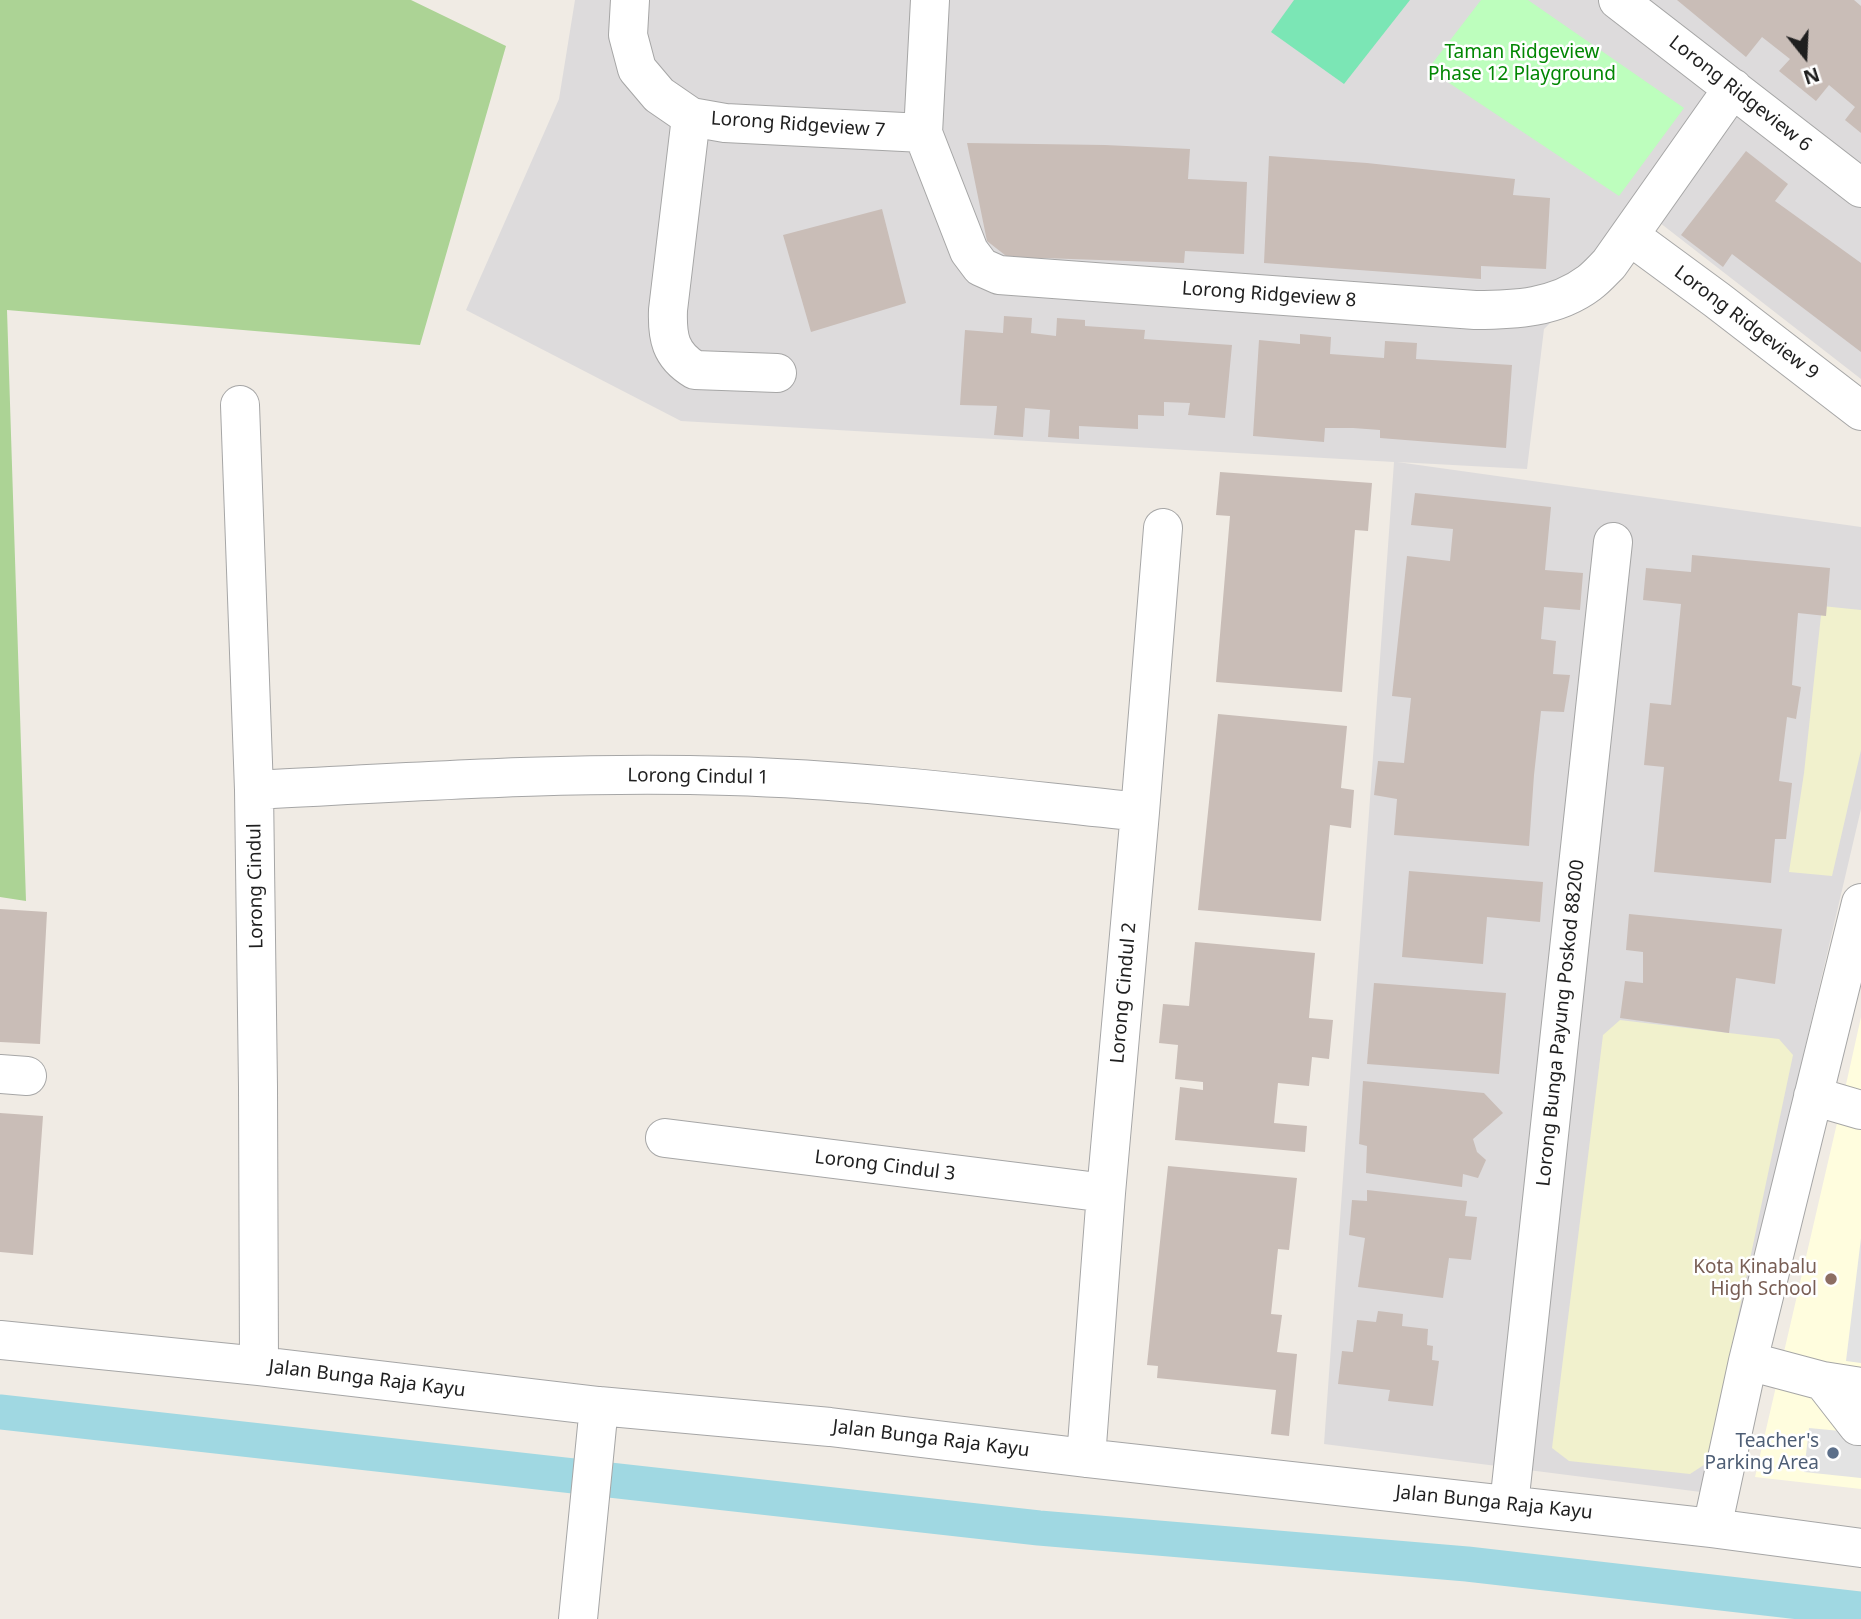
<!DOCTYPE html>
<style>
body{margin:0}
#map{position:relative;width:1861px;height:1619px;overflow:hidden;background:#f0ebe4;font-family:"Noto Sans",sans-serif}
canvas{display:block}
.north{position:absolute;left:1770px;top:21px;width:70px;height:70px;-webkit-text-stroke:5px #fff;paint-order:stroke;rotate:162deg;font-size:19px;font-weight:700;line-height:28px;text-align:center;color:#1f1f1f}
.north::after{content:'';display:block;margin:auto;width:24px;height:32px;background:#1f1f1f;clip-path:polygon(50% 0,100% 100%,50% 72%,0 100%)}
</style>
<div id="map">
<canvas width="1861" height="1619"></canvas>
<div class="north">N</div>
</div>
<script>
const context = document.querySelector('canvas').getContext('2d');
context.lineJoin = 'round';
function fillPath(path, color) { context.fillStyle = color; context.fill(path, 'evenodd'); }
function stroke(path, color, width, dash) { context.strokeStyle = color; context.lineWidth = width; context.lineCap = dash ? 'butt' : 'round'; context.setLineDash(dash || []); context.stroke(path); }
function drawText(font, color, halo, rows, align = 'center') {
  context.font = font + ' "Noto Sans",sans-serif'; context.lineWidth = 5; context.setLineDash([]); context.textBaseline = 'middle'; context.strokeStyle = halo; context.fillStyle = color; for (const [text, x, y, turn = 0] of rows) {
    context.save(); context.translate(x, y); context.rotate((+turn || 0) * Math.PI / 180); context.textAlign = isNaN(turn) ? turn : align; if (halo) context.strokeText(text, 0, 0); context.fillText(text, 0, 0); context.restore();
  }
}
fillPath(new Path2D(`
 M575,0h1286v379l-206,-160 -111,110 -17,140 -130,-7 464,65v282l-160,683 -377,-48 70,-982 -713,-41 -215,-111 93,-211z`), '#dddbdc');
fillPath(new Path2D(`
 M1861,1017v472l-106,-12 92,-397z`), '#fffdde');
fillPath(new Path2D(`
 M1822,606l39,4v140l-29,126 -43,-4 15,-99z
 M1620,1020l159,19 14,16 -86,408 -17,11 -121,-13 -17,-13 51,-413z`), '#f1f1cd');
fillPath(new Path2D(`
 M0,0h411l95,46 -86,299 -413,-35 19,591 -26,-4z`), '#acd395');
fillPath(new Path2D(`
 M1481,0h47l156,108 -65,88 -191,-127z`), '#bdfebd');
fillPath(new Path2D(`
 M1294,0h116l-66,84 -73,-52z`), '#7be6b5');
fillPath(new Path2D(`
 M1861,1238v125l-15,-2z
 M1809,1428l52,5v45l-57,-6z`), '#e3e3e3');
stroke(new Path2D(`
 M0,1412l1039,116 428,36 394,45`), '#a0d8e2', 35);
fillPath(new Path2D(`
 M1677,0h177l7,6v127l-16,-13 10,-13 -26,-22 -13,16 -37,-30 11,-12 -28,-22 -16,20z
 M967,143l138,2 85,4 -2,30 59,3 -3,72 -59,-3 -1,12 -141,-5 -33,1 -23,-18z
 M1746,151l42,33 -13,17 86,62v89l-129,-98 -9,13 -42,-32z
 M1269,156l98,7 148,16 -2,16 37,3 -4,71 -65,-3v13l-217,-16z
 M882,209l24,94 -95,29 -28,-97z
 M1004,316l28,2 -1,15 25,3 1,-18 28,2v6l60,4 -1,9 88,6 -7,73 -37,-3 2,-12 -26,-1v14l-26,-1v14l-59,-3v13l-31,-2 2,-27 -25,-2 -2,29 -29,-2 3,-29 -37,-1 5,-75 38,3z
 M1300,334l31,3 -1,17 54,4 1,-17 32,2 -1,16 96,6 -6,83 -126,-10v-8l-27,-2h-28l-1,14 -71,-6 6,-96 41,4z
 M1220,472l152,11 -4,48 -13,-1 -13,162 -126,-10 14,-166 -14,-1z
 M1415,493l136,14 -6,63 38,3 -3,37 -36,-3 -3,32 15,2 -3,33 17,1 -6,37 -23,-1 -7,64 -5,71 -135,-11 3,-36 -23,-4 4,-34 26,2 7,-65 -19,-2 15,-140 43,5 3,-32 -42,-4z
 M1692,555l138,13 -4,48 -28,-3 -6,72 9,2 -5,32 -9,-2 -8,64 13,2 -6,56h-11l-4,44 -117,-11 10,-105 -20,-2 6,-62 21,2 10,-101 -38,-4 3,-32 45,4z
 M1218,714l129,12 -6,62 13,2 -3,38 -21,-3 -9,96 -123,-11z
 M1409,871l134,11 -3,40 -53,-5 -4,47 -81,-7z
 M0,909l47,3 -7,132 -40,-2z
 M1629,914l153,15 -7,55 -39,-6 -7,55 -109,-15 5,-37 18,2v-31l-17,-2z
 M1195,942l120,11 -6,65 24,2 -4,39 -17,-2 -3,29 -31,-3 -4,40 33,3 -2,26 -130,-12 5,-53 23,3v-8l-28,-3 3,-34 -19,-2 4,-39 26,2z
 M1374,983l132,10 -7,81 -132,-10z
 M1363,1081l121,12 19,20 -30,26 4,13 9,8 -8,18 -15,-4 -1,13 -96,-14 1,-27 -8,-2z
 M0,1113l43,3 -10,139 -33,-3z
 M1168,1166l129,12 -8,72 -11,-1 -7,65 11,1 -5,37 20,2 -8,82 -18,-2 5,-44 -119,-12 1,-12 -11,-1z
 M1367,1190l100,11 -2,15 12,1 -6,43 -22,-2 -6,40 -85,-11 7,-49 -16,-3 3,-35 15,1z
 M1378,1311l25,3 -1,12 26,3 -1,16 6,1 -1,14 7,1 -6,45 -45,-5 2,-11 -52,-6 4,-33 11,1 4,-32 19,2z`), '#c9bdb7');
const minor = new Path2D(`
 M630,0l-2,35 9,34 22,26 32,22 34,6 198,10
 M930,0l-7,133 46,118 12,16 18,8 476,35c40,0 81,-2 114,-27 7,-5 14,-13 20,-19l124,-176
 M1618,0l243,188
 M691,117l-23,193c-1,27 2,45 27,60l82,3
 M1630,236l87,64 144,111
 M240,405l14,385 4,297 1,279
 M254,790c159,-8 317,-19 476,-14 137,4 274,22 410,36
 M0,1074l27,2
 M1813,1096l48,14
 M665,1138l441,55
 M0,1340l259,26 340,40 231,21 256,31 626,70 149,20
 M1748,1361l75,20 38,6
 M1823,1381l35,45h3
 M1086,1458l20,-265 34,-381 23,-284
 M1509,1505l104,-963
 M1712,1528l36,-167 113,-458
 M578,1619l21,-213`);
stroke(minor, '#a6a6a6', 40);
stroke(minor, '#fff', 38);
for (const [x, y, r, color] of [
 [1831,1279,7,"#8d6e63"],
 [1833,1453,7,"#5c6f8a"]
]) { const dot = new Path2D(); dot.arc(x, y, r, 0, 2 * Math.PI); context.fillStyle = color; context.fill(dot); stroke(dot, '#fff', 2.5); }
drawText('19px', '#028703', '#fff', [
 ["Taman Ridgeview",1522,53],
 ["Phase 12 Playground",1522,75]
]);
drawText('19px', '#1f1f1f', '#fff', [
 ["Lorong Ridgeview 6",1740,94,38],
 ["Lorong Ridgeview 7",798,125,4],
 ["Lorong Ridgeview 8",1269,295,4],
 ["Lorong Ridgeview 9",1746,323,37],
 ["Lorong Cindul 1",698,777,1],
 ["Lorong Cindul",256,886,-91],
 ["Lorong Cindul 2",1124,993,-85],
 ["Lorong Bunga Payung Poskod 88200",1561,1023,-84],
 ["Lorong Cindul 3",885,1166,7],
 ["Jalan Bunga Raja Kayu",367,1379,7],
 ["Jalan Bunga Raja Kayu",931,1439,7],
 ["Jalan Bunga Raja Kayu",1494,1503,6]
]);
drawText('19px', '#785e54', '#fff', [
 ["Kota Kinabalu",1817,1268],
 ["High School",1817,1290]
], 'right');
drawText('19px', '#4e5e75', '#fff', [
 ["Teacher's",1819,1442],
 ["Parking Area",1819,1464]
], 'right');
</script>
